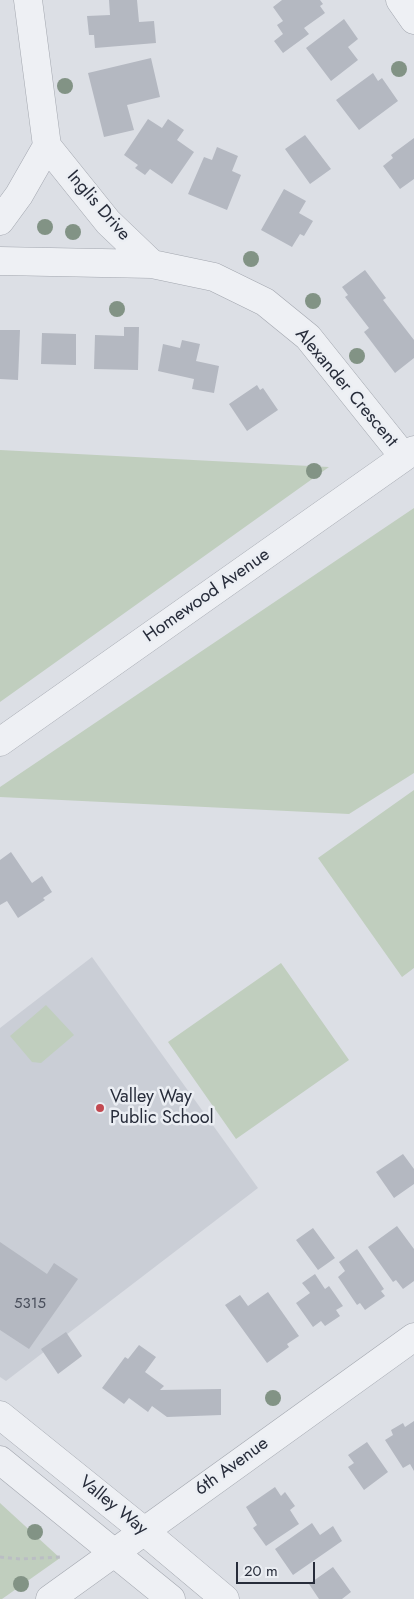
<!DOCTYPE html>
<style>
body{margin:0}
#map{position:relative;width:414px;height:1599px;overflow:hidden;background:#dcdfe5;font-family:Jost,sans-serif}
canvas{display:block}
.scale{position:absolute;left:236px;top:1562px;width:79px;height:22px;box-sizing:border-box;border:2px solid #272c3a;border-top:0;padding-left:6px;font-size:15px;line-height:18px;white-space:nowrap;color:#272c3a;-webkit-text-stroke:4px #ebeef3;paint-order:stroke}
</style>
<div id="map">
<canvas width="414" height="1599"></canvas>
<div class="scale">20 m</div>
</div>
<script>
const context = document.querySelector('canvas').getContext('2d');
context.lineJoin = 'round';
function fillPath(path, color) { context.fillStyle = color; context.fill(path, 'evenodd'); }
function stroke(path, color, width, dash) { context.strokeStyle = color; context.lineWidth = width; context.lineCap = dash ? 'butt' : 'round'; context.setLineDash(dash || []); context.stroke(path); }
function drawText(font, color, halo, rows, align = 'center') {
  context.font = font + ' Jost,sans-serif'; context.lineWidth = 5; context.setLineDash([]); context.textBaseline = 'middle'; context.strokeStyle = halo; context.fillStyle = color; for (const [text, x, y, turn = 0] of rows) {
    context.save(); context.translate(x, y); context.rotate((+turn || 0) * Math.PI / 180); context.textAlign = isNaN(turn) ? turn : align; if (halo) context.strokeText(text, 0, 0); context.fillText(text, 0, 0); context.restore();
  }
}
fillPath(new Path2D(`
 M92,957l166,231 -252,193 -6,-4v-349z`), '#caced6');
fillPath(new Path2D(`
 M0,450l329,17 -329,235z
 M414,508v265l-65,41 -349,-17v-10z
 M414,790v178l-12,9 -84,-119z
 M281,963l68,97 -113,79 -68,-97z
 M46,1005l28,30 -33,28 -9,-1 -22,-26z
 M0,1503l60,55 -58,41h-2z`), '#c0cebe');
fillPath(new Path2D(`
 M109,0h28l2,22 15,-1 2,22 -61,5 -1,-13h-5l-2,-19 23,-1z
 M282,0h38l3,4 -3,2 5,7 -21,15 5,6 -26,19 -9,-12 9,-7 -6,-9 6,-4 -10,-14z
 M344,19l14,20 -10,8 10,13 -27,21 -25,-33z
 M151,58l9,39 -33,8 7,25 -30,7 -16,-64z
 M373,73l5,8 4,-3 16,23 -39,29 -23,-30z
 M148,119l14,9 6,-9 16,11 -7,10 17,12 -22,32 -22,-15 -5,6 -10,-7 3,-3 -14,-10z
 M305,135l26,34 -21,15 -25,-35z
 M414,138v41l-14,10 -17,-23 10,-8 -2,-3z
 M217,147l21,9 -6,15 9,4 -14,35 -39,-16 16,-37 8,3z
 M284,189l22,12 -7,12 14,8 -9,15 -4,-2 -8,13 -31,-17z
 M365,270l21,28 -3,2 31,40v18l-19,15 -31,-41 5,-4 -24,-31 3,-2 -6,-8z
 M124,327h15l-1,43 -44,-1 1,-34 29,1z
 M0,330h20l-2,50 -18,-1z
 M42,333l34,1v31l-35,-1z
 M182,340l18,4 -4,17 23,5 -5,27 -22,-4 2,-10 -36,-8 5,-27 17,4z
 M257,385l3,5 3,-2 15,22 -31,21 -18,-27z
 M11,852l21,31 10,-7 10,16 -9,6 2,2 -27,18 -11,-17 -7,4v-45z
 M403,1154l11,15v15l-20,14 -18,-26z
 M397,1226l17,23v32l-11,8 -7,-9 -3,2 -25,-35z
 M313,1228l22,30 -17,12 -22,-30z
 M0,1242l47,32 7,-11 24,16 -49,70 -29,-19z
 M357,1249l27,40 -3,2 4,5 -20,14 -5,-7 -3,2 -19,-28 7,-6 -6,-9z
 M315,1274l10,15 4,-3 14,20 -7,4 4,6 -15,10 -4,-5 -8,6 -17,-24 14,-10 -8,-10z
 M268,1292l31,44 -12,8 2,3 -22,16 -42,-58 15,-10 8,11z
 M66,1332l16,24 -24,18 -17,-25z
 M139,1345l17,12 -11,15 19,14 -4,4 61,-1v26l-54,2 -15,-11 -4,6 -19,-14 -5,6 -22,-16 23,-31 3,2z
 M414,1421v50l-4,-7 -7,4 -18,-28 8,-5 -2,-5 12,-7 2,4z
 M367,1442l21,30 -24,18 -16,-23 6,-4 -6,-8z
 M275,1487l6,9 4,-4 10,14 -5,4 9,14 -33,22 -13,-18 4,-3 -11,-18z
 M312,1523l8,12 13,-9 9,15 -49,34 -18,-26z
 M333,1567l18,25 -9,7h-23l-10,-15z`), '#b4b8c1');
const minor = new Path2D(`
 M28,0l19,146 61,76 44,42
 M0,221l19,-26 28,-49
 M0,261l152,3 62,13 51,25 43,35 96,120
 M0,742l414,-292
 M50,1599l364,-262`);
const tertiary = new Path2D(`
 M400,0l14,20
 M0,1415l144,116 81,68
 M0,1460l171,139`);
stroke(minor, '#a2a6ae', 29);
stroke(tertiary, '#a2a6ae', 29);
stroke(new Path2D(`
 M0,1557l20,2 42,-2`), '#babdc4', 3, [4, 4]);
stroke(minor, '#eef0f4', 28);
stroke(tertiary, '#eef0f4', 28);
context.fillStyle = '#829385';
for (const [x, y] of [
 [399,69],
 [65,86],
 [45,227],
 [73,232],
 [251,259],
 [313,301],
 [117,309],
 [357,356],
 [314,471],
 [273,1398],
 [35,1532],
 [21,1584]
]) { context.beginPath(); context.arc(x, y, 8, 0, 2 * Math.PI); context.fill(); }
for (const [x, y, r, color] of [
 [100,1108,5,"#c24951"]
]) { const dot = new Path2D(); dot.arc(x, y, r, 0, 2 * Math.PI); context.fillStyle = color; context.fill(dot); stroke(dot, '#ebeef3', 2); }
drawText('15px', '#4a4f5c', null, [
 ["5315",30,1304]
]);
drawText('18px', '#272c3a', '#ebeef3', [
 ["Inglis Drive",98,206,49],
 ["Alexander Crescent",346,388,50],
 ["Homewood Avenue",207,596,-35],
 ["6th Avenue",232,1467,-36],
 ["Valley Way",113,1506,39]
]);
drawText('18px', '#272c3a', '#ebeef3', [
 ["Valley Way",110,1098],
 ["Public School",110,1119]
], 'left');
</script>
